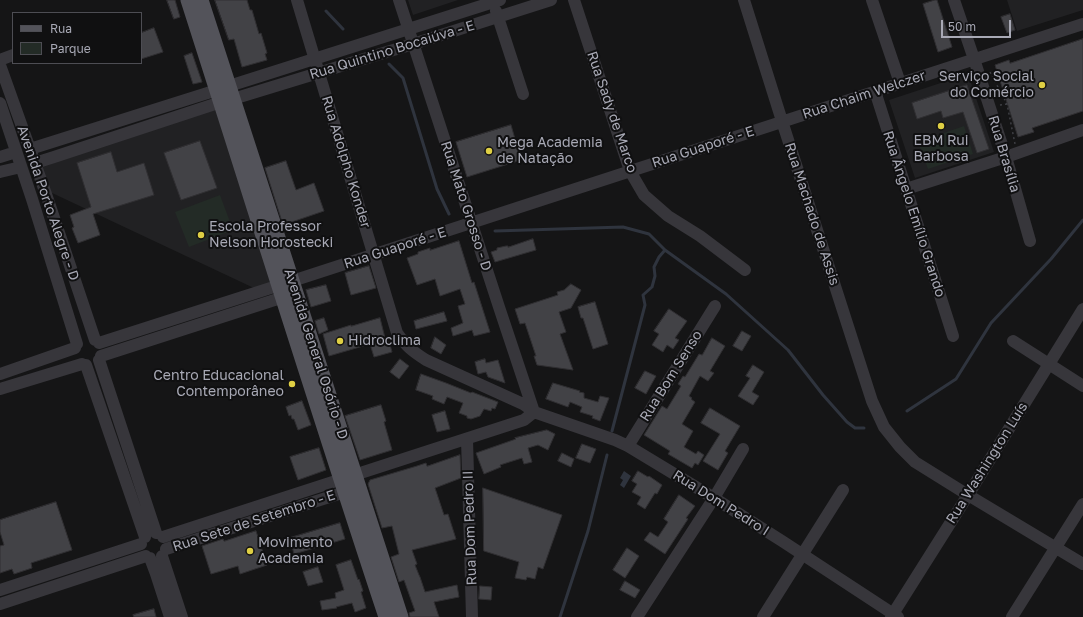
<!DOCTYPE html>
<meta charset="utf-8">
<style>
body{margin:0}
#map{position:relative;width:1083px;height:617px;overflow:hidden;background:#151516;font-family:"Golos Text",sans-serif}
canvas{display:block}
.legend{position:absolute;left:12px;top:12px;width:130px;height:52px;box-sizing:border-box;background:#101011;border:1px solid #4d4d53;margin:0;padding:5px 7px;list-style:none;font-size:12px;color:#a8a9b5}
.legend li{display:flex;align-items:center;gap:8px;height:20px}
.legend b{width:20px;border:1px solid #4d4d53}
.scale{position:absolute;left:941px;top:20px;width:70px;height:18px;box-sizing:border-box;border:2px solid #a8a9b5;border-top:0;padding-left:5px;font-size:12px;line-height:14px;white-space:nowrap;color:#a8a9b5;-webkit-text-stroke:3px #101011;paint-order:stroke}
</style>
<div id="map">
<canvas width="1083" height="617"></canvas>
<ul class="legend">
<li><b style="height:5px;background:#53535a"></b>Rua</li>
<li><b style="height:11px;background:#232b26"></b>Parque</li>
</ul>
<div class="scale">50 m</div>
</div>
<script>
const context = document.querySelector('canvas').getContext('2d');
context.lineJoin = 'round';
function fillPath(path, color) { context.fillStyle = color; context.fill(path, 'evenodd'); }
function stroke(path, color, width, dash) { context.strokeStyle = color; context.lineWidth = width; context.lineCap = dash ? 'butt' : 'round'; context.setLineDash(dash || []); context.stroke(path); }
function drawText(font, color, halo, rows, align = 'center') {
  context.font = font + ' "Golos Text",sans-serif'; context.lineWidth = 4; context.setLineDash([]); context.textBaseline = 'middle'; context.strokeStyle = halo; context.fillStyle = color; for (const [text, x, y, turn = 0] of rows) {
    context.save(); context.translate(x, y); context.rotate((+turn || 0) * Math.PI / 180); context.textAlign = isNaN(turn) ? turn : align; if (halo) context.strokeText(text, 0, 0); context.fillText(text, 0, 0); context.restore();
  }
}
fillPath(new Path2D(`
 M408,0h50l-45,15z
 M1007,0h76v10l-66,21z
 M968,74l26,78 -79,26 -26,-78z
 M218,106l57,176 -19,7 -206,-97 -9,-28z`), '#212123');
fillPath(new Path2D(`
 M964,126l9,28 -45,15 -10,-27z
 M220,195l13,35 -44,17 -14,-35z`), '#232b26');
fillPath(new Path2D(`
 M624,471l7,5 -7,12 -4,-3 3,-5 -3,-2z`), '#2f343e');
stroke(new Path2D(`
 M326,11l17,18
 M389,64l14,14 34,111 12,25
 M495,231l128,-4 26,7 16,16 61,44 62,56 35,45 24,27 8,6h9
 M907,411l49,-32 35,-56 60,-64 32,-39
 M612,431l33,-126 -2,-10 9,-8 3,-11 -1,-9 5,-10 6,-7
 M560,617l28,-86 19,-76`), '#2f343e', 3);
const building = new Path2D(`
 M167,0h8l5,17 -6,2z
 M215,0h32l3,10h2l7,24 2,-1 6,20 -2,1 2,6 -25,7 -8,-28 -5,1z
 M935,0h2l15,47 -14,5 -15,-48z
 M1010,14l5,16 -8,3 -6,-16z
 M154,28l9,24 -22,7v-26z
 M1083,39v72l-51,17 2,4 -16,5 -23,-72 14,-5 1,3z
 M192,53l10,29 -9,2 -9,-28z
 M967,85l22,64 -12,4 -14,-41 -20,6 -2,-7 -24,8 -5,-16z
 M511,125l10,35 -54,17 -11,-35z
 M200,141l17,47 -36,12 -17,-47z
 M111,152l6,20 27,-9 10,32 -61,19 7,21 -22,8 -6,-15 2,-1 -4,-12 21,-8 -14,-44z
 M286,161l10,29 18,-7 10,28 -41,14 -18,-57z
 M533,239l3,11 -41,12 -4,-10 6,-2v-2l9,-2h2v1z
 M459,241l13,42 2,-1 16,50 -16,4 -2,-6 -19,6 -2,-8 12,-5 -5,-17 7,-2 -5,-15 -20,7 -5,-17 -18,6 -10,-27 11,-4v-2l12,-4v2z
 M369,266l7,22 -25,7 -6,-22z
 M571,284l10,6 -10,18 -12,4 7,20 -6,2 13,36 -36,-5 -3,-9h2l-11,-33 -5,1 -5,-15 43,-14 -1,-3 7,-2z
 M326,285l5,16 -20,6 -5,-17z
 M595,302l13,42 -15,5 -10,-31h-2l-3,-11z
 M669,309l18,12 -12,17 4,2 -6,9 -6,-4 -4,7 -11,-7 7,-11 -5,-3z
 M444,312l3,9 -31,8 -2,-8z
 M324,318l4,12 -9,4 -4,-13z
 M380,318l6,24 3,-1 3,11 -18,5 -4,-13 -41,12 -6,-22 28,-9v1z
 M742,331l9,5 -9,15 -9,-5z
 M435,337l11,8 -5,9 -10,-6z
 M712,338l13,8 -15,25 4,2 -6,8 -8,-5 -11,20 3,2 -1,1 4,3 -13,22 11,7 -9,16 12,7 2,-3 6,4 -6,10 -3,-2 -3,5 -24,-14 2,-3 -26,-16 18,-29 5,3 14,-23 -3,-2 5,-8 2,1 14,-23 3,1z
 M400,359l9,7 -10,13 -9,-7z
 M485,359l1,4 12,-3 7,23 -17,-6 -2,-5 -8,2 -3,-12z
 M753,365l11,7 -12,20 7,4 -6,9 -15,-9 12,-18 -4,-2z
 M645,371l11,5 -10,18 -11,-6z
 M421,374l25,9 25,10 1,-1 26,10 -3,7 -3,-1 -1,3 -7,-2 -4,7 -9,3 -4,-1v-2l-8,-3 4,-10 -16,-6 -3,7 -12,-5 1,-3 -17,-6z
 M553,383l27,8 -1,1 5,1v5l14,4 2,-6 9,2 -9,23 -8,-3 1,-2 -13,-4 2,-5 -12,-5 -2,5 -22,-8z
 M302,401l9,24 -13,5 -4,-11h-2l-1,-4 -2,1 -3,-9z
 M381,405l5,16 -2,1 8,28 -32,10 -15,-44z
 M710,408l30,18 -15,25 3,2 -10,17 -15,-9 17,-27 -19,-11z
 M445,411l5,18 -13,3 -5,-17z
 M547,430l8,4 -7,16 -10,-5 -10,3 4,14 -8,2 -2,-6 -22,7 1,2 -17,7 -8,-21 40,-14 -1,-1z
 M582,444l14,5 -6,14 -14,-5z
 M319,448l7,22 -28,10 -8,-23z
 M562,453l12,6 -3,8 -13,-6z
 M460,455l1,23 -26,10 9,27 4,-1 8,25 -44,11 5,14 -2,1 4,10 1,2 5,15 32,-7 2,12 -25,5 5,15h-29l-1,-4 6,-2 -11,-31 -5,2 -8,-25 8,-3 -7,-28 -10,2 -14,-44 2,-4 47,-14 9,-3 1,3z
 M638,471l10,6 1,-1 13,9 -5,9 -2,-1 -10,16 -8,-5 4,-7 -9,-5 5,-8 -5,-3z
 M483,488l79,27 -19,54 -5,-2 -3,12 -8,-2 -1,3 -11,-2 4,-16 -35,-11z
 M679,495l16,11 -9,12 2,1 -23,35 -21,-14 6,-8 8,5 10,-15 -4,-3z
 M56,502l16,48 -41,13 1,5 -18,6 -2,-5 -12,4v-27l4,-1 -4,-13v-12z
 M340,523l5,16 -51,15 -4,-16z
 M256,531l11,34 -27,9 -2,-8 -27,8 -9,-28 21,-7 1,2z
 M627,548l12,8 -14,22 -12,-8z
 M351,560l7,20 1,-1 4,12 -2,1 5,16 -11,4 -3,-9 -16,4 1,1 -15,2 -2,-9 16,-3 -1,-5 9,-3 -8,-25z
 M318,567l5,15 -15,4 -5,-14z
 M625,581l15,9 -5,8 -15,-8z
 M480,586l12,1 -1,13 -12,-1z
 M154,609l2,8h-22l-1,-2z`);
fillPath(building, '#424246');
stroke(building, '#302f32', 1);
stroke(new Path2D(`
 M990,72l17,32 8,40
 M1000,105l7,-1`), '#3e3f44', 1.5, [2, 3]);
stroke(new Path2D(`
 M297,0l100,333c10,14 15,18 29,27l97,44 11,8 81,28 13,6 86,52 68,43 116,76
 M399,0l100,307 35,105
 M574,0l56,171 14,24 24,21 32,20 45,34
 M744,0l38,121 90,280 12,26 16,20 15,15 53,33 115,69
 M872,0l28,83
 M954,0l20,59 32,98 24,84
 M496,11l27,83
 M0,60l13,-5
 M0,65l46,129 49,146
 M229,86l271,-86
 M875,91l78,245
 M233,99l180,-55 138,-44
 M0,103l32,96 45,145
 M30,149l187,-59
 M0,157l16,-5
 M35,163l19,-6 167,-55
 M0,172l21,-5
 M906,189l100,-32 77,-27
 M1013,341l70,45
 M99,343l181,-58 803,-261
 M101,356l189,-61
 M99,360l57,173
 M86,365l59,172
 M0,374l75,-26
 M0,389l82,-25
 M467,439l5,178
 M628,446l87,-140
 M163,537l361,-117 10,-8
 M166,549l179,-57 5,-8
 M162,556l20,61
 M150,558l6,16 14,43
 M0,590l141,-46
 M0,604l146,-48
 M637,617l77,-119 29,-49
 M763,617l80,-127
 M891,617l77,-122 115,-186
 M1012,617l71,-113`), '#37363b', 12);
stroke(new Path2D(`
 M188,0c66,206 130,412 198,617
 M201,0l200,617`), '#53535a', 15);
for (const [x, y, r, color] of [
 [1042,85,4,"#dfcf44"],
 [941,126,4,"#dfcf44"],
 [489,151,4,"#dfcf44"],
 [201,235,4,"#dfcf44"],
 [340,341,4,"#dfcf44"],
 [292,384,4,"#dfcf44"],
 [250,551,4,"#dfcf44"]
]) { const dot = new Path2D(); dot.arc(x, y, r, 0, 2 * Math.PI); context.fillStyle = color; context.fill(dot); stroke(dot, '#101011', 1.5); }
drawText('14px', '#a8a9b5', '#101011', [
 ["Rua Quintino Bocaiúva - E",392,50,-17],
 ["Rua Chaim Welczer",864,95,-18],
 ["Rua Sady de Marco",612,112,71],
 ["Rua Guaporé - E",703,147,-18],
 ["Rua Brasília",1004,154,73],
 ["Rua Adolpho Konder",346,162,73],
 ["Avenida Porto Alegre - D",48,203,71],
 ["Rua Mato Grosso - D",466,206,72],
 ["Rua Machado de Assis",812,214,72],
 ["Rua Ângelo Emílio Grando",914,214,72],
 ["Rua Guaporé - E",395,248,-18],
 ["Avenida General Osório - D",316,354,72],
 ["Rua Bom Senso",671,376,-58],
 ["Rua Washington Luís",987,463,-58],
 ["Rua Dom Pedro I",721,503,32],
 ["Rua Sete de Setembro - E",254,521,-18],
 ["Rua Dom Pedro II",470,528,-92]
]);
drawText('14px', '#a8a9b5', '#101011', [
 ["Serviço Social",1034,77,"right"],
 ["do Comércio",1034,93,"right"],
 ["EBM Rui",941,141,"center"],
 ["Barbosa",941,157,"center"],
 ["Mega Academia",497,143],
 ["de Natação",497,159],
 ["Escola Professor",209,227],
 ["Nelson Horostecki",209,243],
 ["Hidroclima",348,341],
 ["Centro Educacional",284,376,"right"],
 ["Contemporâneo",284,392,"right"],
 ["Movimento",258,543],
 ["Academia",258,559]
], 'left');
</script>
